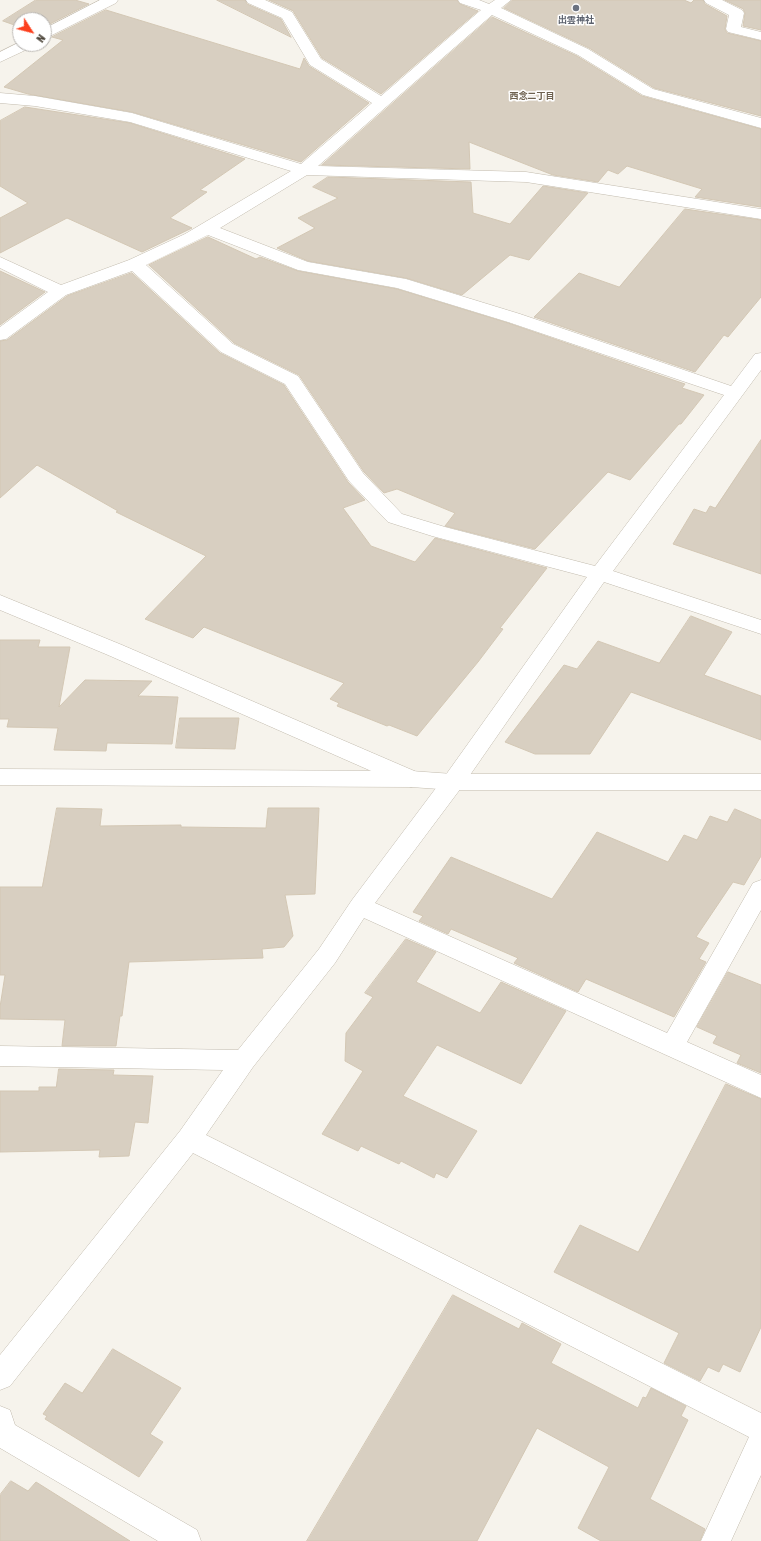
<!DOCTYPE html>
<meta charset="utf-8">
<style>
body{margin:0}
#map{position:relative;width:761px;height:1541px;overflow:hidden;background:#f6f3ec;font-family:"Asap Condensed",sans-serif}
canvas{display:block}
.north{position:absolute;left:12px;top:12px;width:40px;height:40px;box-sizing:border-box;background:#fff;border:1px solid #b7b4b0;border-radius:50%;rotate:126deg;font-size:11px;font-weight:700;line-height:16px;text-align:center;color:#4b4439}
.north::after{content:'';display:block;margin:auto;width:14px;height:18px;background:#fc3f1d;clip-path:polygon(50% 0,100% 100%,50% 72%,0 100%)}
</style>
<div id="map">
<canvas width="761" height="1541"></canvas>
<div class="north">N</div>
</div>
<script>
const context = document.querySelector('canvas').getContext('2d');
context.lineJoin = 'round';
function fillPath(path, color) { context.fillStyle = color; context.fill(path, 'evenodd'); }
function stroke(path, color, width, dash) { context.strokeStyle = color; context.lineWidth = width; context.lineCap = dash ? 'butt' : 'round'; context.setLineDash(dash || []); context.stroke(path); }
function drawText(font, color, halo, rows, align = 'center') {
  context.font = font + ' "Asap Condensed","Noto Sans JP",sans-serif'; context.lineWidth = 3; context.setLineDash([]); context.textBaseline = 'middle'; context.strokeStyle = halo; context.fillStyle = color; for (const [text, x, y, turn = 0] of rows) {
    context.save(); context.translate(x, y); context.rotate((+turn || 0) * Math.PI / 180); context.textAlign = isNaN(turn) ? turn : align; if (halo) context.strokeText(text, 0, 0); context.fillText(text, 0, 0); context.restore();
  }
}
const building = new Path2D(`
 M36,0h39l14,4 -45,23v-7h-24v7l-17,-6z
 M217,0h28l2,4 34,15 10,18z
 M269,0h188l3,4 18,7 -97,83 -59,-36 -29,-47z
 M512,0h172l7,3 3,-3h9l2,4 22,12 -2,13 2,4 34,8v75l-107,-28 -65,-40 -85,-40z
 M725,0h36v30l-18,-4 2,-13 -2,-4z
 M106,10l194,59 4,-11 5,8 60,37 -68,59 -169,-50 -104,-18 -24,-7 59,-47 -11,-3z
 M492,17l85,39 65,40 119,33v78l-66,-10 7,-8 -75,-23 -9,8 -10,-4 -10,12 -45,-7 -84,-33 1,27 -148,-4z
 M25,107l105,16 115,36 -45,31 7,2 -37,26 22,10 -50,24 -75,-34 -67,35v-35l28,-15 -28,-17v-65z
 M328,177l143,5 2,31 37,11 33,-38 45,7 -59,67 -19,-5 -48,40 -56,-17 -98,-17 -31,-13 38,-20 -17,-10 40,-20 -25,-11z
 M685,209l76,11v77l-33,40 -4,-2 -29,37 -161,-55 45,-44 40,14z
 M208,237l48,22 4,-2 38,14 99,18 111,34 177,61 -3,4 22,7 -23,29h-2l-49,56 -22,-8 -73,77 -90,-23 10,-13 -58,-24 -13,4 -20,-21 -65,-97 -65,-32 -85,-78z
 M0,271l45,21 -45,33z
 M132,273l88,80 64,32 64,97 17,18 -22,8 28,38 44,16 20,-24 112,30 -47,60 3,1 -25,33 -61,74 -28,-11 -2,1 -50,-20 2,-3 -9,-4 14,-16 -140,-56 -11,11 -48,-19 61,-63 -90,-44 2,-1 -81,-46 -37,33v-157l7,-1 60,-44z
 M761,440v134l-88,-30 21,-35 12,4 4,-7 5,2z
 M691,616l41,16 -28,43 57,21v44l-130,-48 -41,62h-55l-30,-12 59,-77 13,4 21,-28 61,22z
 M0,640h40l-2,7h32l-11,60 26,-27 67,1 -14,15 40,1 -6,47 -65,-1 -1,8 -52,-1 4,-22 -51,-1 2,-8h-9z
 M180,718h59l-4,31 -59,-1z
 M57,808l45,1 -2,17 81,-1v2l85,1 2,-20h51l-4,86 -30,1 8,41 -9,11 -22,2 1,9 -134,4 -7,54h-2l-4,30h-54l3,-26 -65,-1v-12l5,-32h-5v-88h42z
 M735,809l26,11v36l-17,29 -11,-3 -37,55 13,6 -10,16 7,3 -32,55 -88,-38 -8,13 -64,-29 4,-5 -67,-29 -3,5 -29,-13 4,-5 -10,-4 38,-55 101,42 45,-67 71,30 16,-27 13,5 13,-24 17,6z
 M406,939l30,13 -20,30 64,31 21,-31 65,29 -45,73 -84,-39 -34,51 74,35 -30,47 -11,-5 -2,5 -33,-17 -2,3 -38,-18 -3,5 -36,-17 41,-63 -18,-10 1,-28 27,-36 -8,-4z
 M728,972l33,13v88l-24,-10 4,-8 -28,-12 4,-7 -20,-9z
 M59,1069l55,1 -1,5 40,1 -5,47 -13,-1 -6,34 -30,1 1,-7 -100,2v-61h39v-4h17z
 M726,1084l35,15v228l-21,45 -17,-8 -4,8 -11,-5 -8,14 -36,-18 15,-30 -125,-61 26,-47 58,27z
 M453,1295l66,34 3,-6 39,21 -10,19 87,45 5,-11 3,1 5,-10 35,18 -5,10 7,4 -38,79 55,30 -5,12h-99l-23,-13 31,-61 -72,-39 -60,113h-170z
 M113,1349l68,39 -31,46 13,8 -24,35 -94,-58 2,-3 -4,-2 22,-31 17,10z
 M11,1481l17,10 8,-9 94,59h-130v-46z`);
fillPath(building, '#d8cfc1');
stroke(building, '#d3c7b4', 1);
const minor = new Path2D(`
 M100,0h18l-2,3 -72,36v-10z
 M246,0h19l27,12 29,47 60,37 100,-86 -21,-7 -2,-3h21l10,4 6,-4h16l-10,8 87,41 65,40 108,29v10l-118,-33 -65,-40 -86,-40 -174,151 208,6 235,37v10l-235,-37 -219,-7 -87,53 88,34 98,17 114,35 211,72 24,-32 6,-1v17l-148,201 148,49v14l-157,-52 -143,206 -86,115 292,130 86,-150 8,-3v30l-74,132 74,33v23l-397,-180 -29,45 -82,104 -47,68 555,278v62l-30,66h-30l48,-104 -556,-284 -183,233 -10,4v-35l180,-224 43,-61 -223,-4v-20l238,4 81,-101 33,-49 93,-124 142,-199 -155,-41 -44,-14 -39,-41 -64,-97 -64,-32 -89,-81 -66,24 -60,44 -6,1v-13l48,-35 -48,-24v-11l61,28 68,-25 56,-26 106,-63 -161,-49 -95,-16 -35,-3v-10l35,3 97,17 169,51 71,-61 -62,-38 -28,-47 -34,-15zM208,235l90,35 99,18 111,34 216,73 -129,171 -150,-39 -43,-13 -39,-41 -65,-97 -65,-32 -87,-79z
 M704,0h18l20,10 2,3 -3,14 20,5v8l-33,-8 -2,-3 3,-14 -23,-12z
 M20,42v2h14l-2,3 -32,15v-10z
 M0,595l122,50 297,128 3,6 -3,6 -8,2 -8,-2 -295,-130 -108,-45z
 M0,1406l10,4 5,15 182,105 4,11h-43l-158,-93z`);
const tertiary = new Path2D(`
 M0,769l411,2 42,3h308v16h-308l-42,-3 -411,-2z`);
stroke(minor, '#c2bbae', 1);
stroke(tertiary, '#c2bbae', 1);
fillPath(minor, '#fff');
fillPath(tertiary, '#fff');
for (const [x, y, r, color] of [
 [576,8,4,"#6b7280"]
]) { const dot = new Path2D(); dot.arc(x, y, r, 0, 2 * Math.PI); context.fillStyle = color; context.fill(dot); stroke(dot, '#fff', 1.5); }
drawText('bold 9px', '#5b616d', '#fff', [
 ["出雲神社",576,20]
]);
drawText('bold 9px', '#6e6250', '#fff', [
 ["西念二丁目",532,96]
]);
</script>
